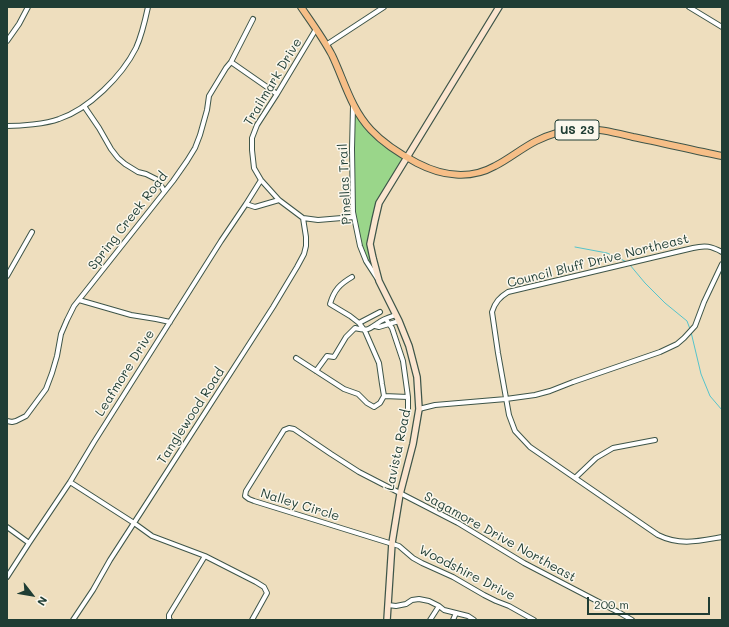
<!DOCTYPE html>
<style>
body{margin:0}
#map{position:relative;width:729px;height:627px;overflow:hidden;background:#eedebe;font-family:Mali,sans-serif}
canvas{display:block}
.frame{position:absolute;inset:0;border:8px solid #1f3d34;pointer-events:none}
.north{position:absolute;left:12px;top:575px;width:40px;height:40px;-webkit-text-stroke:3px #fbf7ec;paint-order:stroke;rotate:121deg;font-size:11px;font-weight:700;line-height:16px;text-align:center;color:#1f3d34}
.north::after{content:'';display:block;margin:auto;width:14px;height:18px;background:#1f3d34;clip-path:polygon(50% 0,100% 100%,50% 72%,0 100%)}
.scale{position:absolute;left:587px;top:597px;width:123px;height:18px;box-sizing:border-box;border:2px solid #1f3d34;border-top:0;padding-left:5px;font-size:12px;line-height:14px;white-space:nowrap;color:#1f3d34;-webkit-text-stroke:3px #fbf7ec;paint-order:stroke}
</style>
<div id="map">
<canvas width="729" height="627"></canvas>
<div class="frame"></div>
<div class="north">N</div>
<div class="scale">200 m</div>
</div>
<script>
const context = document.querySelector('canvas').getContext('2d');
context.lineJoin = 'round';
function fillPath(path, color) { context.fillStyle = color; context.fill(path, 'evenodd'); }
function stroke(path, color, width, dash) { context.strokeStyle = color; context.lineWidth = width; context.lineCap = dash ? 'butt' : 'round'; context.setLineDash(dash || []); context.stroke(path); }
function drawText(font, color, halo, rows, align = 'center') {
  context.font = font + ' Mali,sans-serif'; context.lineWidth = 3; context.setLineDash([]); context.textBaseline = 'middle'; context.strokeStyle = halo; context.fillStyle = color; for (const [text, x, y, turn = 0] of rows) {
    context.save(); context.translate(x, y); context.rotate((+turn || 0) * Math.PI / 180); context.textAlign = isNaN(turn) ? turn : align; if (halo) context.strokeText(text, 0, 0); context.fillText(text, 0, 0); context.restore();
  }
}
fillPath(new Path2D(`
 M354,112l27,28 22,15 -13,31 -11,17 -9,41 9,37 -13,-20 -13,-49z`), '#9ad68a');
stroke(new Path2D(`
 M575,247l32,6 20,9
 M630,265l15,18 20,20 22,18 3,8
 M691,332l10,42 9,22 12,14`), '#55c3cb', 1);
const minor = new Path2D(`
 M689,7l33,20
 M316,29l-39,65 -20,31 -5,13v12l2,18 7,12 18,20 24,18 15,2 36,-3
 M7,41l12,-17 9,-17
 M326,45l58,-38
 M231,62l46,32
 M84,106l15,22 12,21 7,9 7,6 13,8 8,2 12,6 6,11
 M353,106l-1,43 1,63 7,34 6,15 11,17
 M7,126c13,0 39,-2 52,-7 30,-10 63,-43 77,-71 6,-13 9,-27 12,-41
 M246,204l9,3 24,-7
 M722,252c-11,-6 -17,-7 -29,-4l-185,44c-8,5 -13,10 -16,20l6,41 11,62 6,16 15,16 128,88c22,11 41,6 64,2
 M7,276l25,-44
 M79,300l52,15 25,4 14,3
 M386,319l3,5 3,4 11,33 5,36v13
 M359,323l21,-11
 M375,326l4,1 20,-6
 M296,358l48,31 14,5 9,9 7,4 6,-4 4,-7 -2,-12 -3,-21 -14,-32 -6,-8 -9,-7 -20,-12c4,-14 10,-20 22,-27
 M316,371l11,-15 7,1 12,-20 9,-9c13,3 13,2 23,-5 5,-4 12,-6 18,-8
 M384,396l24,1
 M419,409l16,-4 71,-6 29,-4 15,-4 23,-9 87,-30 17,-8 7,-6 11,-12 9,-24 18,-38
 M7,421l5,1 4,-1 10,-5 20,-27 6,-16 5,-17 4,-22 6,-14 7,-14 99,-125 14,-20 8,-13 5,-13 7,-25 2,-14 17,-28 5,-6 22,-43
 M575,478l21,-20 17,-10 42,-8
 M70,482l64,41 18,13 53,20
 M7,527l22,16
 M7,577l22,-34 41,-61 24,-40 127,-201 25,-37 15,-24
 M388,605l8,1 10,-2 6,-4 7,-1 10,2 10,5 5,4 24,6 6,4
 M73,620l20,-30 17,-30 33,-51 130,-202 24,-40 7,-13 2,-8v-9l-3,-19
 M170,620l-1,-1v-4l36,-59 51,26 8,5 3,6 -15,27
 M430,620l9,-14
 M453,620l3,-7
 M534,620l-25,-14 -13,-5 -12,-6 -31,-18 -31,-14 -9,-5 -14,-12 -145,-45 -5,-2 -4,-3 1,-5 38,-61 5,-2 5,1 37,25 28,18 99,51 66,40 96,50 12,7`);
const secondary = new Path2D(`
 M387,620l5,-77 8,-49 13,-50 6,-35 -2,-32 -8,-31 -10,-25 -20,-40 -6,-23 -3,-14 5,-24 4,-17 120,-196`);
const primary = new Path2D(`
 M301,7c11,16 22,31 31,48 12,25 19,54 39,75 13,14 29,24 46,33 25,13 53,17 78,3 14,-7 27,-18 41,-25 14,-7 29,-11 44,-12 18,-1 36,4 53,8 30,6 59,13 89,19`);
stroke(minor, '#3e5549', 6);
stroke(secondary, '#3e5549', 8);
stroke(primary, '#3e5549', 8);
stroke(minor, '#fff', 4);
stroke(secondary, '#fbe5cf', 5.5);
stroke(primary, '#f6be87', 6);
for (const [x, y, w] of [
 [577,130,44]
]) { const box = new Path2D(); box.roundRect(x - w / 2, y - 10, w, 20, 3); context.fillStyle = '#fbf7ec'; context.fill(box); stroke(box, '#1f3d34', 1); }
drawText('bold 12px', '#1f3d34', null, [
 ["US 23",577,130]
]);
drawText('13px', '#1f3d34', '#fbf7ec', [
 ["Trailmark Drive",273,82,-59],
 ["Pinellas Trail",345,184,-93],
 ["Spring Creek Road",128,221,-52],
 ["Council Bluff Drive Northeast",598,261,-14],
 ["Leafmore Drive",125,373,-58],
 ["Tanglewood Road",191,416,-57],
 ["Lavista Road",398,450,-78],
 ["Nalley Circle",300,505,17],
 ["Sagamore Drive Northeast",500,537,29],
 ["Woodshire Drive",467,573,27]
]);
</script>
